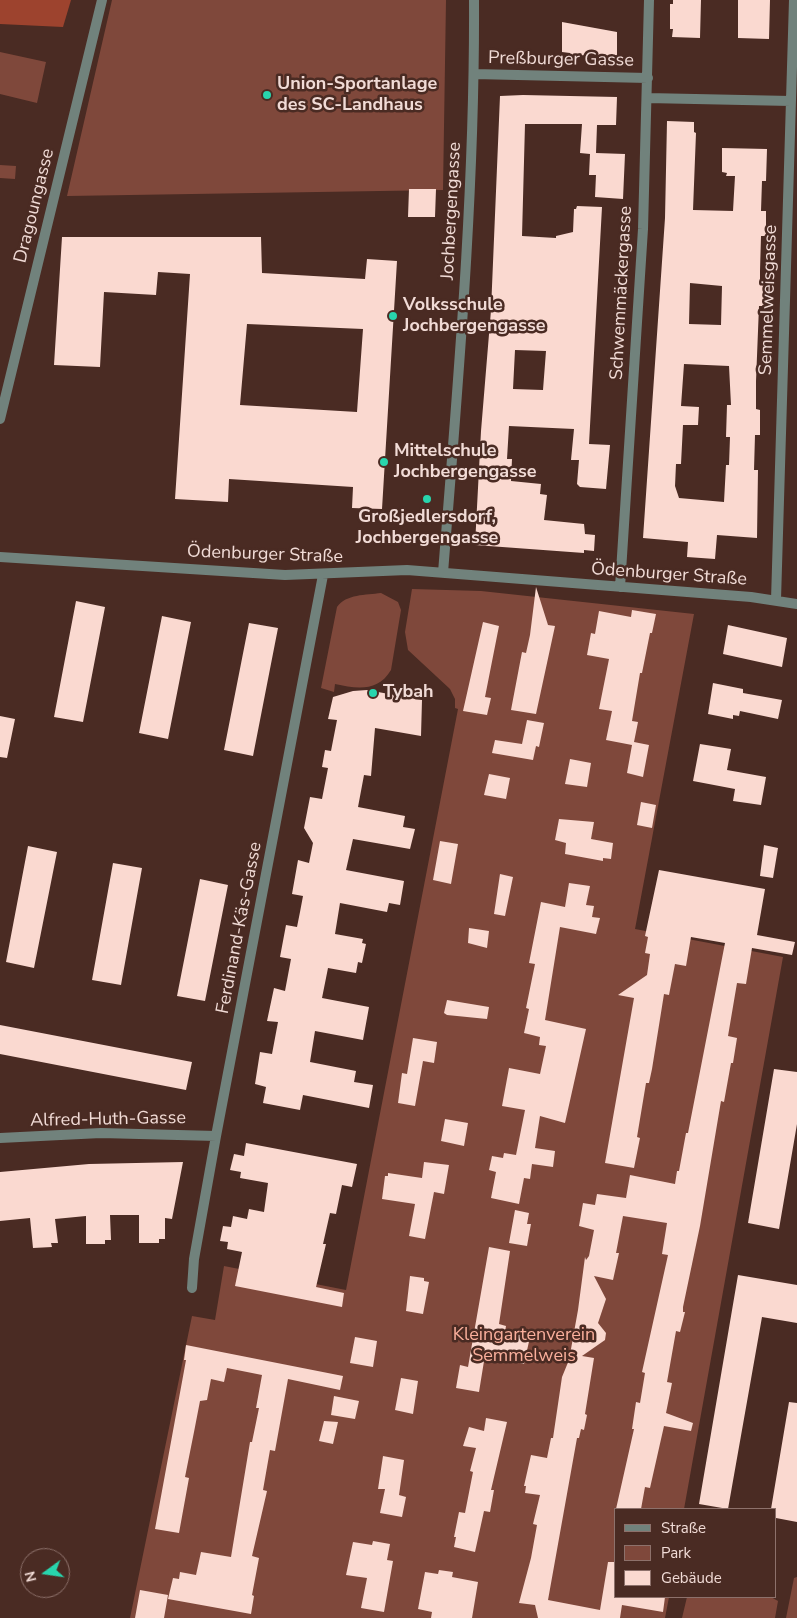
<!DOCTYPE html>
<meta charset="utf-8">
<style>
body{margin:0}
#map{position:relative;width:797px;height:1618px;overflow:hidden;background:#4a2b23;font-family:"Nunito Sans",sans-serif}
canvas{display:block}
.legend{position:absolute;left:614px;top:1508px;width:162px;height:90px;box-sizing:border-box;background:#4a2b23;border:1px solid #8d716b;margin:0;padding:6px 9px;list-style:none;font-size:15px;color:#f1dbd6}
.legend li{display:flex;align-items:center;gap:10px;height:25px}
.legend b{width:25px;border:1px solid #8d716b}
.north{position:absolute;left:20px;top:1548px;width:50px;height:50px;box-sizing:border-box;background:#4a2b23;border:1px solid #8d716b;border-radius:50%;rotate:256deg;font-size:14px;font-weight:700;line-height:20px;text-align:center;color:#f1dbd6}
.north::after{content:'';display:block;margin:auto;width:18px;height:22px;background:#28d5ad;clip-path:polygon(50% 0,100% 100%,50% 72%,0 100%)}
</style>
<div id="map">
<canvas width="797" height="1618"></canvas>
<ul class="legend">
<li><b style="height:6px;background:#71827c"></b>Straße</li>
<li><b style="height:14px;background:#7f483b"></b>Park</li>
<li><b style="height:14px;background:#fad9d0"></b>Gebäude</li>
</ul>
<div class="north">N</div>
</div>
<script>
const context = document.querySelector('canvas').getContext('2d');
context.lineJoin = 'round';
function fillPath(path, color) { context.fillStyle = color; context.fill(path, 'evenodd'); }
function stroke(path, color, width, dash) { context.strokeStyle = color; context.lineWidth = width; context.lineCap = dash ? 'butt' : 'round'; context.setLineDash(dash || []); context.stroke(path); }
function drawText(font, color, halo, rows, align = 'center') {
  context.font = font + ' "Nunito Sans",sans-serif'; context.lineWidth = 5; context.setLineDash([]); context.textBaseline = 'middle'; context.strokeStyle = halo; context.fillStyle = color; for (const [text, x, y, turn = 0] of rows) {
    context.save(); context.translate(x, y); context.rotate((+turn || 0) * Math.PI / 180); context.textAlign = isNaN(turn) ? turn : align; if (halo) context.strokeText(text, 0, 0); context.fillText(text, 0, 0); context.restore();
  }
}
fillPath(new Path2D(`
 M112,0h334l-3,190 -376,6z
 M0,52l46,10 -9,41 -37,-9z
 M0,165l16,1 -1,13 -15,-1z
 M412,589l69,2 213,23 -59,315 148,28 -99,552h-68v88h53l-4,21h-535l62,-302 23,4 9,-54 122,24 112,-581 -3,-1v-9l-5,-10 -42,-39 -3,-18z
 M381,593l17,9 3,8 -10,60c-13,22 -34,19 -56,14l-1,8 -13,-4 16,-81c9,-13 29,-12 44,-14z
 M797,1577v41h-11l8,-40z
 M687,1597h84l7,4 -3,17h-93z`), '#7f483b');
fillPath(new Path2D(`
 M0,0h71l-8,27 -63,-3z`), '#9d432e');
fillPath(new Path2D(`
 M673,0h28l-1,38 -28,-1 1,-8h-3v-25h3z
 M738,0h32l-1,39 -31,-1z
 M562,22l55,10v24l-47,-1v-2l-8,-1z
 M523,95l94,2 -1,28h-19l-1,28 29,1 -2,45 -28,-2 1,-22h-7l1,-21 -10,-1 2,-29h-57l-3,112 34,2v-2l17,-4 1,-23h2l1,-3 25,1 -13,237 21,1 -4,44 -26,-2 -3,-3 2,-24h-8l3,-31 -65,-3 -2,33h5l-1,22 30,3 -1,10 7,1 -3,25 40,4 1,10 10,1 -1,16 -10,-1v3l-109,-8 6,-114 10,-121 9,-214zM515,350l31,1 -3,39 -30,-1z
 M667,121l27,1v10l2,1 -3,77 40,1 2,-35h-9l1,-3 -5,-1v-24l45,1 -1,32h-4l-1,30h5v25h-5l-1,35v9h5l-1,26h-5l-3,75v28l4,1v25h-5l-1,35h4l-1,68 -40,-3 -2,24 -28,-2 1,-15 -45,-4 22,-320zM690,283l32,3 -1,39 -32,-1zM684,364l45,2 2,39h-4l-1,32h4l-1,28h-3l-2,37 -45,-4 -4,-12 1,-22h5l2,-39h15l1,-18 -18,-1z
 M409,189h27l-1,28h-27z
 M62,237h199l1,36 103,6 2,-20 30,2 -15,248 -30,-1 1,-21 -124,-8 -1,23 -53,-3 15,-225 -32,-2 -2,23 -52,-3 -4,75 -46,-2zM247,324l116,5 -6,83 -117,-7z
 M536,587l12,38 7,1 -19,88 -25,-4 11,-58 4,1 4,-18z
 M76,601l29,6 -22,115 -29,-5z
 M632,610l24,4 -4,19h-2l-8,40h-2l-8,48 6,1 -4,20 15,3 -6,32 -16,-4 5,-28 -26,-5 6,-29 -13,-2 10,-50 -22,-4 4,-22 4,1 4,-23 32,6z
 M162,616l29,6 -23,117 -29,-6z
 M483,622l16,4 -14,71 6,1 -4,17 -24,-4z
 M249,623l29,5 -25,128 -29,-6z
 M728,625l59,13 -5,29 -59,-13z
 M713,683l30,6v4l39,7 -4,19 -38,-8 -1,5 -6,-1v4l-25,-5z
 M367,690l55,10 -1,36 -46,-8 -4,48 -7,-1 -6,32 47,9 -2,11 12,2 -5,20 -57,-10 -7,31 58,11 -4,24 -11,-2 -2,9 -47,-9 -5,31 28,5 -1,4 4,1 -4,19 -4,-1 -2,11 -28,-5 -6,30 47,9 -6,33 -48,-9 -5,31 46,9 -2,11 19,3 -4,23 -66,-13 -3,15 -37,-7 3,-16 -11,-3 5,-32 12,2 6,-32 -11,-1 7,-33 11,3 6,-32 -11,-2 6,-32 11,2 3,-15 3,-16 -11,-2 6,-34 11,3 4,-20 -9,-15 6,-31 12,2 6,-31 -6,-1 3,-17 6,1 6,-31 -9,-1 5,-22 20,-6z
 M0,716l15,3 -8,39 -7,-1z
 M527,720l17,3 -5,24 -3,-1 -3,14 -41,-7 3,-13 27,4z
 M700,744l31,5 -4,21 39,7 -5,28 -28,-4 2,-12 -42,-8z
 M570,759l21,4 -4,24 -22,-3z
 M489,774l21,4 -4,21 -22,-4z
 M641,802l15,3 -4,23 -15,-3z
 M559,819l35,3 -3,17 22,4 -2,16 -8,-1v3l-38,-7 1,-11 -11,-3z
 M440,841l18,3 -7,40 -18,-4z
 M764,845l14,3 -5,30 -13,-2z
 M28,846l29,6 -23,116 -28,-6z
 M113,863l29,5 -21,117 -29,-5z
 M659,870l106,19 -8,46 38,7 -3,13 -40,-7 -6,36 -9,-1 -9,53 9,2 -4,25h-2l-7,39 -3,-1 -21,125 -17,81v5h2l-5,20 -4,-1 -9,51 5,1 -6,30 27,10 -2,8 -27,-5 -14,62 -5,-1 -4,22h-25l18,-80h-2l4,-27 4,1 5,-30 -3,-1 26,-117 -6,-1 5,-31 -44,-7 -7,37h3l-6,27 -19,-4 12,23 -8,24 8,10 -1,7 -23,16 12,2 -9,56 2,1 -3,15 -3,-1 -2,9h-2l-29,162 52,10 8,-48h8v35h49l-2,15 -41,-7 -2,13h-82l-3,-13 -16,-2 12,-45 6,-33 -4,-1 7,-29 -15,-2 1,-7h-2l7,-31 16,3 4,-20h2l9,-61 7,-17 9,-50 7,-53 1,3 3,-4 5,-26 -15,-4 4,-23 12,2 2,-11 29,4 4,-23 45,9 2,-13h2l7,-38h2l37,-190 -34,-6 -5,29 -11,-2 -6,31 -5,-1 -12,75 -3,14h-3l-9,54 3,1 -6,30 -29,-5 29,-165 -16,-3 29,-20 3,-21 -5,-1 3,-16 -3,-1z
 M500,874l13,3 -8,39 -11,-2z
 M200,879l28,6 -23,116 -28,-5z
 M569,883l21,3 -4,19 8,1 -2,11 8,1 -4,16 -36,-7 -15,93 41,9 -21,94 -25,-7 -5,32 20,3 -2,16 -21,-3 -2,15 -6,-1 -5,26 -28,-6 5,-26 -7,-2 3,-14 11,2 1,-5 12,2 9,-45 -23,-4 7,-38 31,6 6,-28 -7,-1 1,-8 -16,-4 5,-24 -3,-1 9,-44 -6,-1 12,-61 24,5z
 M469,928l20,3 -2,17 -19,-5z
 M447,1000l42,7 -2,12 -40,-4 -3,-2z
 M0,1025l192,37 -6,28 -186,-36z
 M413,1038l24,4 -3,21 -11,-2 -8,45 -17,-3 4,-30 5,1z
 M774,1069l23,3v52l-18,105 -31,-6z
 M445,1119l23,4 -4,23 -23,-5z
 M246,1143l111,21 -5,23 -10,-2 -6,29 -6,-1 -7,31h3l-10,43 28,6 -2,14 -107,-21 7,-34 -15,-3 1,-7 -8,-1 3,-15 8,1 2,-11 14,3 2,-10 15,3 4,-29 -28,-5 1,-6 -11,-2 4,-16 10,2z
 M183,1162l-11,57 -7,-1v21h-6v4h-20v-28h-29l1,25h-6v4h-19v-28l-31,3 3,24h-7l1,4 -19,1 -3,-30 -30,3v-49l89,-8z
 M424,1162l25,3 -5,29 -10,-2 -9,47 -16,-3 6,-32 -33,-5 3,-23h3v-3l34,5z
 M515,1210l14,3 -2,11h4l-4,22 -18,-3z
 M489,1247l21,4 -11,73 7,2 -1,6 25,5 -6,27 -39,-9 -6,37 -23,-4 4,-23 8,2z
 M738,1275l59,10v38l-35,-6 -34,192 -29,-5z
 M410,1276l14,2v3l5,1 -6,32 -17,-3z
 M355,1337l22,4 -4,26 -23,-4z
 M186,1345l157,31 -3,14 -52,-11 -13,72 -5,-1 -7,40 4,1 -15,65 7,2 -7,37 2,1 -3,18 -83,-15 5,-21 6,1 1,-7 16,3 5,-23 30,5 19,-115h2l7,-34h-3l6,-33 -35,-7 -3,14 -13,-3 -4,21 -7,1 -6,31 -9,45 4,1 -10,55 -24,-4 31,-169h-2z
 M401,1378l17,3 -5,33 -18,-4z
 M334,1396l25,5 -4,18 -24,-4z
 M789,1402l8,1v119l-21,-4v-9h-5z
 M486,1418l21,4 -16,68h3l-4,22 -6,-1 -9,41 -21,-5 2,-10h-2l5,-25 6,1 8,-41 -3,-1 6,-23 -13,-2 6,-19 15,4z
 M324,1421l14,1 -5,22 -14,-3z
 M383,1456l21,4 -5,35 7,2 -4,20 -22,-4 5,-24h-7z
 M373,1541l17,3 -3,16 6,1 -9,51 -23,-4 6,-30 -21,-3 7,-33 19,3z
 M439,1570l14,2 -1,5 26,5 -6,36h-41l1,-6 -14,-3 7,-37 13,2z
 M140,1590l28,5 -4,23h-29z`), '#fad9d0');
stroke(new Path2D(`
 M474,74l174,4
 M647,98l144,3
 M0,419l102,-419
 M0,557l285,18 122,-5 344,27 46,7
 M443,573c15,-191 32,-382 31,-573
 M620,587l23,-358 6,-229
 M776,600l18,-600
 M0,1138l101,-5 115,3
 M192,1288l2,-29 22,-123 107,-561`), '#71827c', 10);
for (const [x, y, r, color] of [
 [267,95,5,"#28d5ad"],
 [393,316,5,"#28d5ad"],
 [384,462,5,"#28d5ad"],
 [427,499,5,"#28d5ad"],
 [373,693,5,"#28d5ad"]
]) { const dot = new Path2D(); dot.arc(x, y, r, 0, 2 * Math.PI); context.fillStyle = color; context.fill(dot); stroke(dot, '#4a2b23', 2); }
drawText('18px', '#f1dbd6', '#4a2b23', [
 ["Preßburger Gasse",561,60,1],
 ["Dragoungasse",35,206,-76],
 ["Jochbergengasse",452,211,-87],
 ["Schwemmäckergasse",622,293,-87],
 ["Semmelweisgasse",769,300,-88],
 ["Ödenburger Straße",265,555,2],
 ["Ödenburger Straße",669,575,4],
 ["Ferdinand-Käs-Gasse",240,928,-79],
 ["Alfred-Huth-Gasse",108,1120,-1]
]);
drawText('bold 18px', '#f1dbd6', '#4a2b23', [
 ["Union-Sportanlage",277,85],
 ["des SC-Landhaus",277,106],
 ["Volksschule",403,306],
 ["Jochbergengasse",403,327],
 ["Mittelschule",394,452],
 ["Jochbergengasse",394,473],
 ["Großjedlersdorf,",427,518,"center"],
 ["Jochbergengasse",427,539,"center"],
 ["Tybah",383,693]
], 'left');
drawText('18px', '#faaf9c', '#4a2b23', [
 ["Kleingartenverein",524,1336],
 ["Semmelweis",524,1357]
]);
</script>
